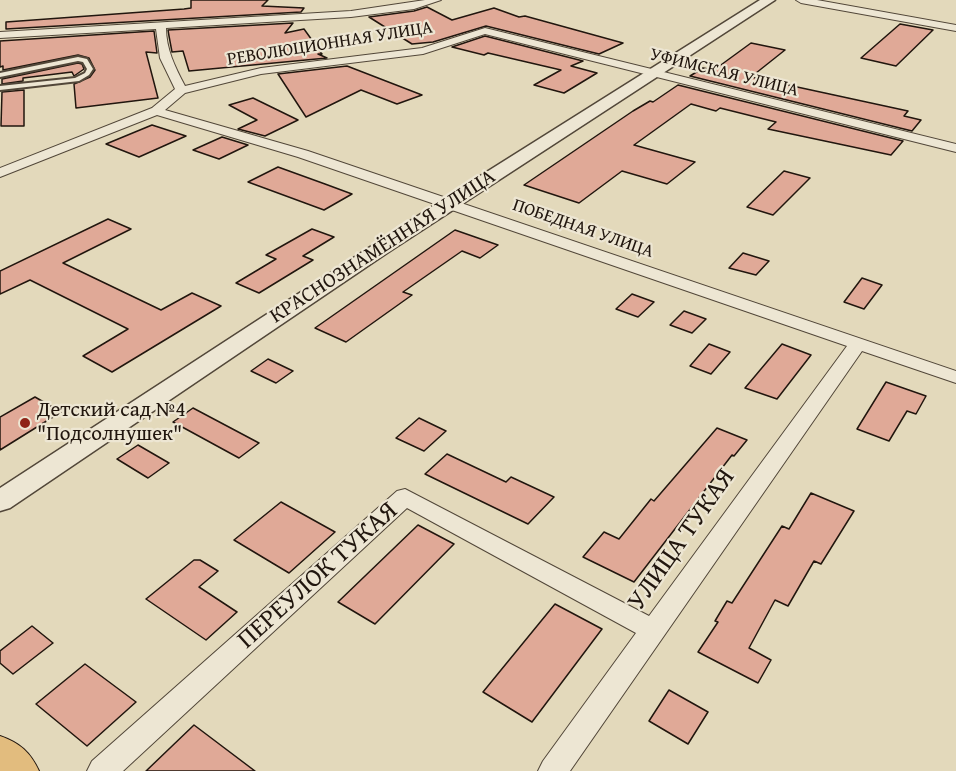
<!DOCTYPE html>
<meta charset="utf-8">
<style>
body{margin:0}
canvas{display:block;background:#e3d9bb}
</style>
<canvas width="956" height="771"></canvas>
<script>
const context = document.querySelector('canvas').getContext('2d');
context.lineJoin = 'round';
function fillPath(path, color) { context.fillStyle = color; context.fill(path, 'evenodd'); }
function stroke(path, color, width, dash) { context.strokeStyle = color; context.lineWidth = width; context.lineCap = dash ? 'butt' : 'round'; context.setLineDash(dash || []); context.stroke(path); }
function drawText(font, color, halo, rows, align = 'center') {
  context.font = font + ' "Gentium Book Plus",serif'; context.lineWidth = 4.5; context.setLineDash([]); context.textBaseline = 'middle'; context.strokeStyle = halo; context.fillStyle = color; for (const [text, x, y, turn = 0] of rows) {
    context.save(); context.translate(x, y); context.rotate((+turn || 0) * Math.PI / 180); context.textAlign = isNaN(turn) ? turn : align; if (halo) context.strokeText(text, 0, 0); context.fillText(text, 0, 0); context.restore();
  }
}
const building = new Path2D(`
 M191,0h77l-6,6 42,2 -3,4 -295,17v-7l178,-13 7,-1z
 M427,7l25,13 42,-12 25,9 6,-1 98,27 -24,11 -113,-28 -53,16 -21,2 -43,-27 45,-6z
 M293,23l-8,10 19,-4 18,25h-4l9,4 -138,13 -6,-20 -11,1 -3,-16 -1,-6z
 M900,24l33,6 -37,36 -35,-8z
 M154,31l3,22 -11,-1 12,46 -82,10 -2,-24 16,-7 5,-7 -6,-12 -11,-3 -75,15v-4l-3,1v-26z
 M485,36l98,25 -12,5 26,7 -33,20 -30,-8 27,-15 -73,-17 -4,2 -32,-8z
 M751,43l34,7 -34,27 157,34 -4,5 17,4 -9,11 -222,-55 13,-8 11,2z
 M78,63l4,1 2,5 -10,7 -2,-4 -49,6v3l-21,3v-5z
 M347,66l75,29 -25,9 -36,-14 -55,27 -28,-43z
 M678,85l225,56 -12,14 -123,-26 8,-7 -56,-14 -4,3 -25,-7 -57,41 61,17 -28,22 -45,-13 -43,32 -55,-18 109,-74 17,-10 3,1z
 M24,90v36h-23l1,-34z
 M253,98l45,22 -33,16 -27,-7 19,-9 -28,-15z
 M152,125l34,11 -47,21 -33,-13z
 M222,137l26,8 -29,14 -26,-9z
 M278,167l47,17 27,10 -28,16 -76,-28z
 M784,171l26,7 -37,37 -26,-8z
 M108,219l23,10 -68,34 98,47 31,-17 29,13 -109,66 -29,-16 45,-27 -98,-49 -30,14v-23z
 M312,229l22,8 -31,19 10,4 -54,33 -23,-10 40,-24 -10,-4z
 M455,230l43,15 -18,13 -18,-7 -59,41 9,3 -66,47 -31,-14z
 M743,253l26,8 -13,14 -27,-7z
 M862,278l20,7 -18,24 -20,-7z
 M632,294l22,8 -16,15 -22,-8z
 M684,311l22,8 -14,14 -22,-8z
 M709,344l21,8 -19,22 -21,-8z
 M782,344l29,11 -34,44 -32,-11z
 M268,359l25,12 -17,12 -25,-12z
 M886,382l40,14 -10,18 -9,-3 -18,30 -32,-12z
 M35,397l26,15 -61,38v-33z
 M193,408l66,35 -20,15 -66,-36z
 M419,418l27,13 -22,20 -28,-13z
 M717,428l30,12 -13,16 -2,-1 -98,127 -51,-25 21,-25 15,7 32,-40 3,2z
 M138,445l31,18 -21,15 -31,-19z
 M447,454l59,28 5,-5 43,20 -26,27 -103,-50z
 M811,493l43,18 -33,53 -7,-3 -26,45 -13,-6 -26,48 22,12 -13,23 -60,-31 20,-30 -3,-1 12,-20 5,2 50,-77 7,3z
 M281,502l54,30 -46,41 -55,-33z
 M418,525l36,19 -79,80 -37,-22z
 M194,560h6l18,11 -19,16 38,25 -31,28 -60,-41z
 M555,604l47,25 -70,93 -49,-30z
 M32,626l21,17 -40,31 -13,-11v-12z
 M85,664l51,38 -49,44 -51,-42z
 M669,690l39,22 -20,32 -39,-23z
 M194,725l61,46h-109z`);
fillPath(building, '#e0a997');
stroke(building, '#21160e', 1.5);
const service = new Path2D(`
 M78,57l9,2 6,10 -4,6 -10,6 -79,9v-4l75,-8 10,-5 2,-4 -4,-7 -5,-1 -78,16v-4z`);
const minor = new Path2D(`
 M425,0h16l-27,9 -63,8 -185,11c0,21 9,39 19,58l76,-18 161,-20 63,-20 471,116v8l-471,-118 -62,20 -162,20 -76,19 -20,17 143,41 648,220v12l-94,-32 -292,420h-32l5,-10 93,-128 -229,-125 -284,263h-36l5,-10 305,-270 8,-2 244,127 198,-270 -549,-189 -141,-42 -157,62v-9l152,-60 23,-19 -15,-31 -4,-29 -156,9v-6l351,-21z
 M796,0h21l139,25v6l-155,-28z`);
const tertiary = new Path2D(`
 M760,0h15l-388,253 -377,255 -10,3v-23l450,-293z`);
const primary = new Path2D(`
 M0,736c20,7 30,16 39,35h-39z`);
stroke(service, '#524739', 4);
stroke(minor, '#524739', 2);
stroke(tertiary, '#524739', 3);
stroke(primary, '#21160e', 2);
fillPath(service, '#ede6d3');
fillPath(minor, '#ede6d3');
fillPath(tertiary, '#ede6d3');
fillPath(primary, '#e2bc7e');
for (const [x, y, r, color] of [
 [25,423,6,"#8f2418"]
]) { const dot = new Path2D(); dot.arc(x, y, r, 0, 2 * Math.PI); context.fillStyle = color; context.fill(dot); stroke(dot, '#ede6d3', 2); }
drawText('18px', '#21160e', '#ede6d3', [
 ["РЕВОЛЮЦИОННАЯ УЛИЦА",330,44,-9],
 ["УФИМСКАЯ УЛИЦА",724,73,14],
 ["ПОБЕДНАЯ УЛИЦА",583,229,19]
]);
drawText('21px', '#21160e', '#ede6d3', [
 ["КРАСНОЗНАМЁННАЯ УЛИЦА",383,247,-33]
]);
drawText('21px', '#21160e', '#ede6d3', [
 ["Детский сад №4",37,411],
 ["\"Подсолнушек\"",37,435]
], 'left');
drawText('26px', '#21160e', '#ede6d3', [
 ["УЛИЦА ТУКАЯ",682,540,-55],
 ["ПЕРЕУЛОК ТУКАЯ",318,576,-42]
]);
</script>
